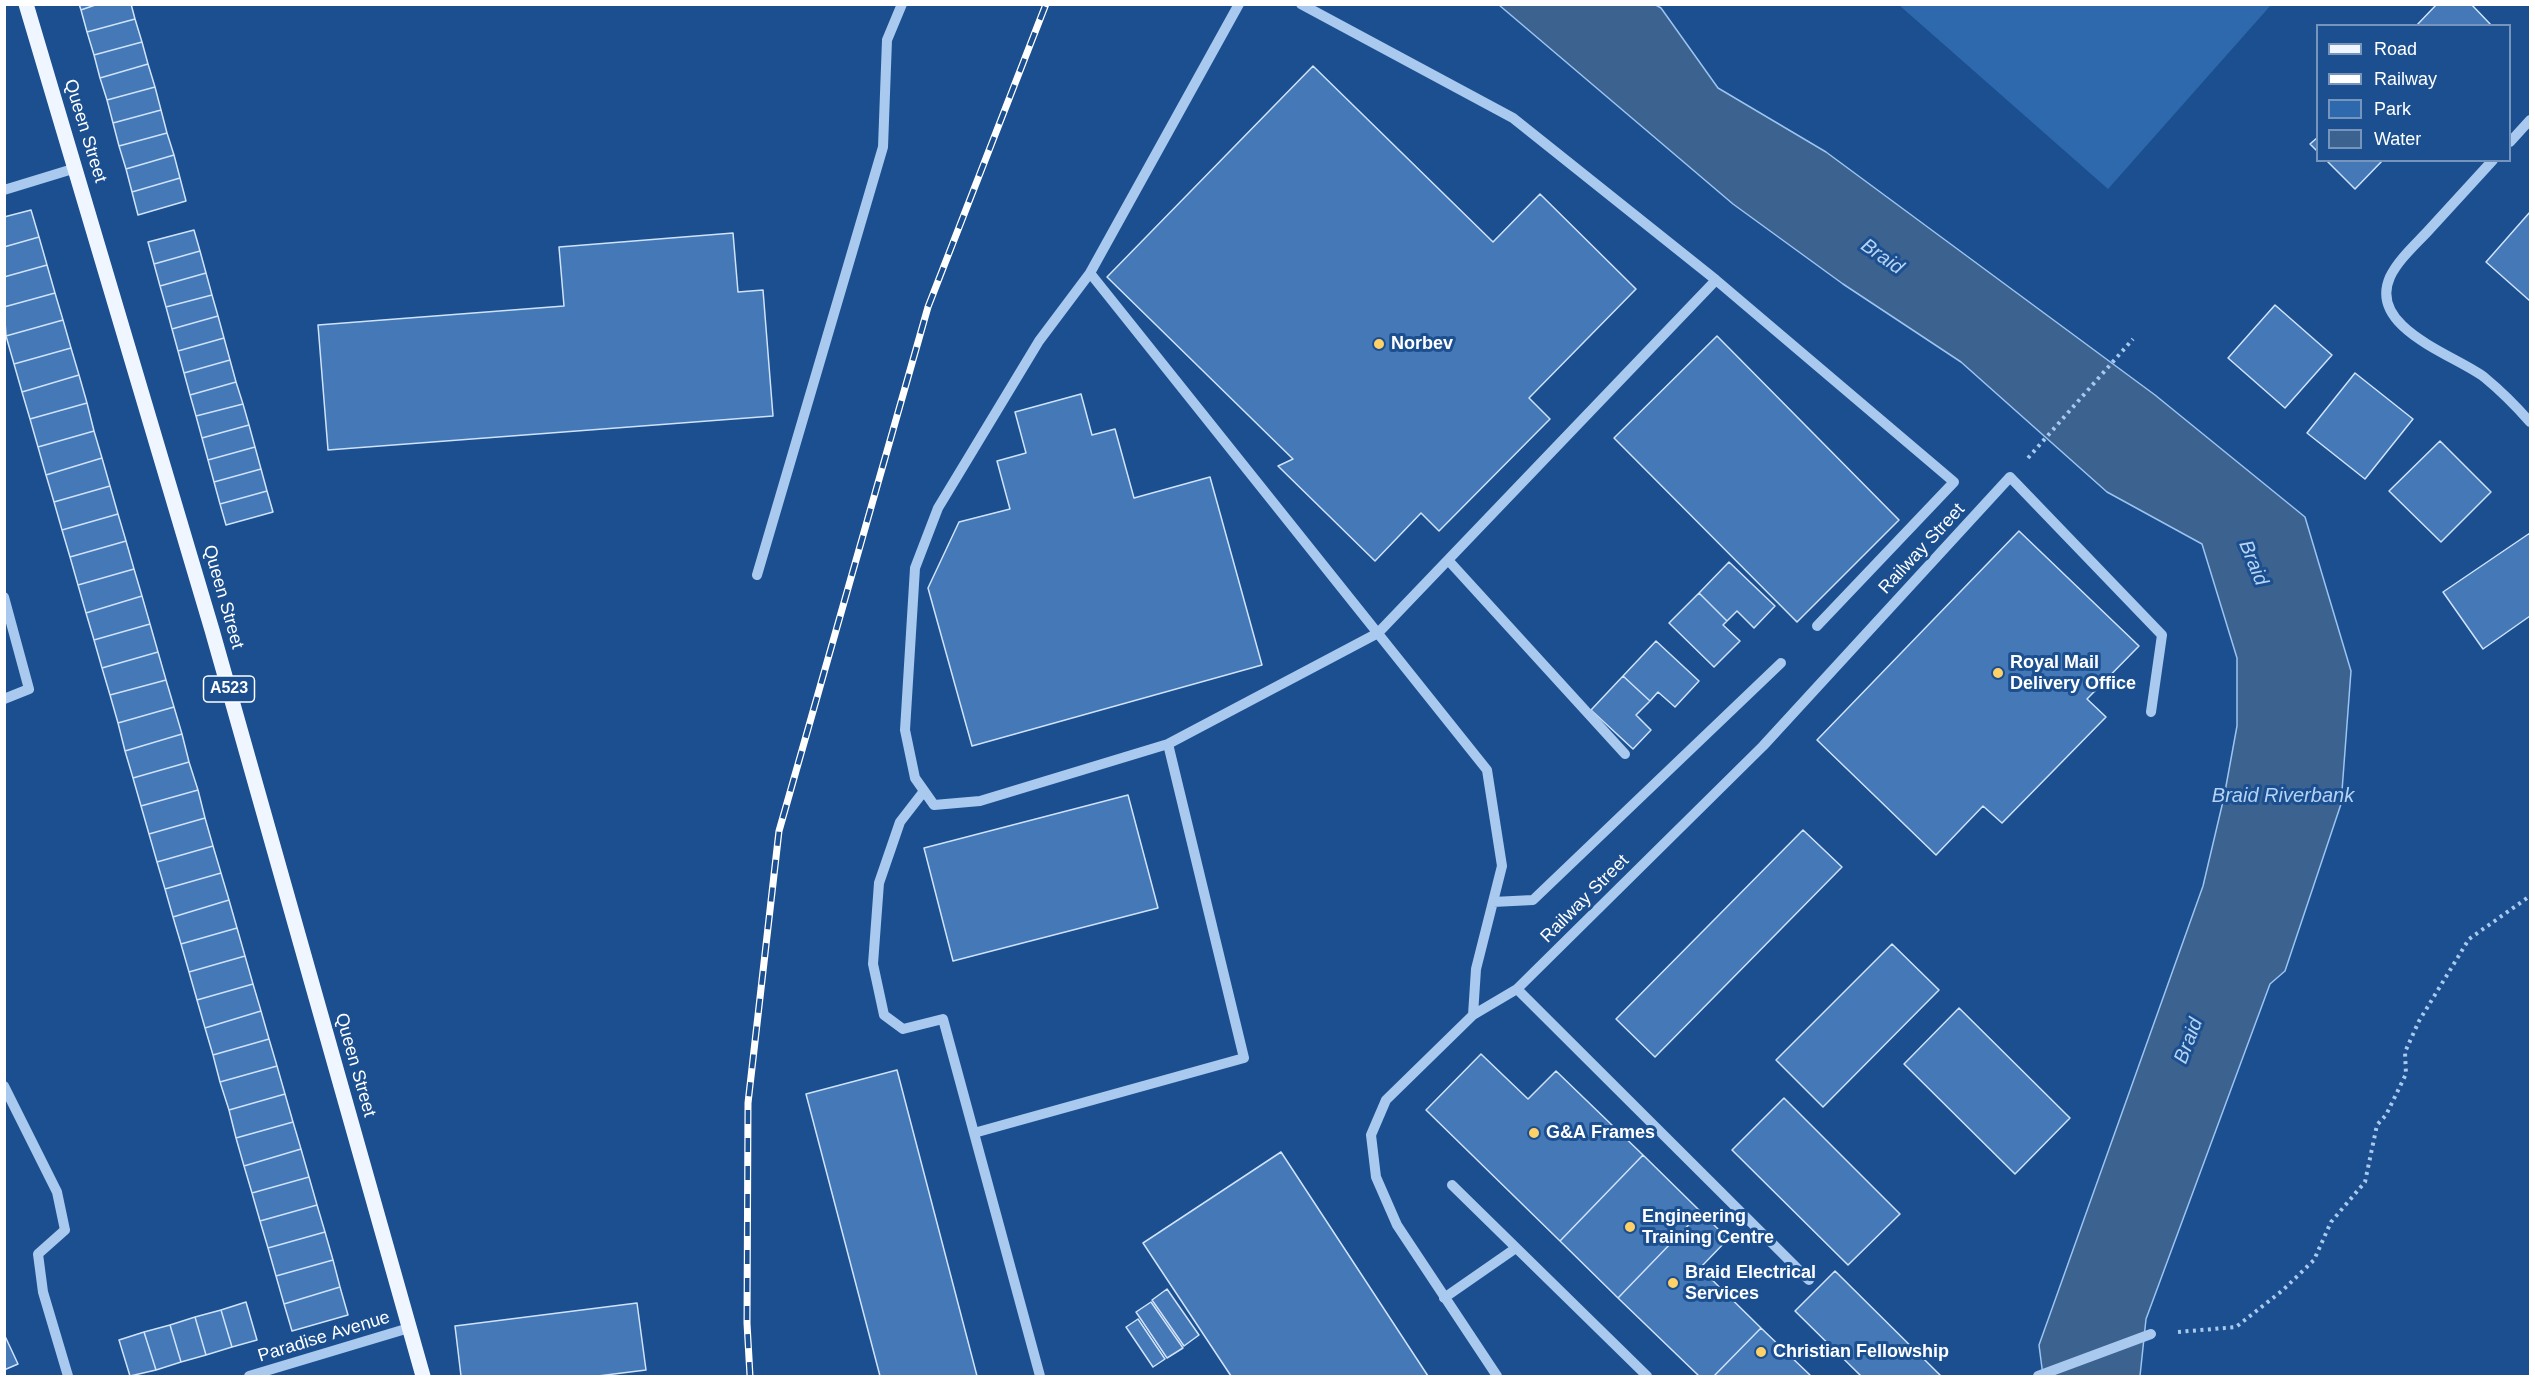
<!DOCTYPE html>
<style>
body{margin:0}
#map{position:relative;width:2535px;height:1381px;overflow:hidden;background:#1b4f8f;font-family:Helvetica,sans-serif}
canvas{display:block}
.frame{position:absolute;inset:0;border:6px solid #fff;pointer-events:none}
.legend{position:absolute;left:2316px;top:24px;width:195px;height:138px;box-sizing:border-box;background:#1b4f8f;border:2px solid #7695bc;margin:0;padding:8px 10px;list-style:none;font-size:18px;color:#fff}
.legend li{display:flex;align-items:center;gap:12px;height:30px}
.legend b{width:30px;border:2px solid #7695bc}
</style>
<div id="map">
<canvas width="2535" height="1381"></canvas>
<div class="frame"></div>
<ul class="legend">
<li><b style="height:8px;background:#f0f6ff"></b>Road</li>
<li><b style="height:8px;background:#fff"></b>Railway</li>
<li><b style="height:16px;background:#2e69ad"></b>Park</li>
<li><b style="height:16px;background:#3c6290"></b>Water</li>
</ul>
</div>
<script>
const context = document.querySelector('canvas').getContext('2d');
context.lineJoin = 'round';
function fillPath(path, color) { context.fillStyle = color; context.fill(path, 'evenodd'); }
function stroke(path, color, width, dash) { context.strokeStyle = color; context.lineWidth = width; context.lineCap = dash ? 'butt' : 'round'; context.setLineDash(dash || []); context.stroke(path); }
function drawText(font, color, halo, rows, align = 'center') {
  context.font = font + ' Helvetica,sans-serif'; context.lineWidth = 6; context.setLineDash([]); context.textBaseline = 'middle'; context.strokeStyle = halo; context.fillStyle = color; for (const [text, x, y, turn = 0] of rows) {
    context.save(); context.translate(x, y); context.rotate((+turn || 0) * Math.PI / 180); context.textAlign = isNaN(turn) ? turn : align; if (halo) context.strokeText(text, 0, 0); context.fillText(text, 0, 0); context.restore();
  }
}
fillPath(new Path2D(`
 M1899,5h372l-163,184z`), '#2e69ad');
const water = new Path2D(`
 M1654,4l7,4 57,80 108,64 329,243 150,122 46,154 -10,133 -56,167 -15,13 -124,335 -6,57h-97l-4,-31 164,-459 21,-89 13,-71v-68l-35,-114 -95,-52 -146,-130 -118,-78 -110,-80 -234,-199z`);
fillPath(water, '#3c6290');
stroke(water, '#9cc4f0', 1.5);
const building = new Path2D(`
 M79,4h19l-17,6z
 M98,4h33l4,15 -48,13 -6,-22z
 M2437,4h34l21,22h-76z
 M135,19l7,23 -48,13 -7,-23z
 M142,42l6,22 -48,14 -6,-23z
 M148,64l7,23 -48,13 -7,-22z
 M1313,66l180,176 47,-48 96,95 -107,109 21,21 -111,112 -18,-18 -46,48 -97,-95 15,-7 -186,-182z
 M155,87l6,23 -48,13 -6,-23z
 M161,110l6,23 -48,13 -6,-23z
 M167,133l7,22 -48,14 -7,-23z
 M2318,137v15l-8,-8z
 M174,155l6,23 -48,14 -6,-23z
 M2326,160h57l-28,29z
 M180,178l6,23 -48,14 -6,-23z
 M31,210l8,27 -35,10v-30z
 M2530,212v89l-44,-39z
 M194,230l6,21 -46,13 -6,-22z
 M733,233l5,59 25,-2 10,126 -445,34 -10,-125 246,-19 -5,-59z
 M39,237l8,28 -43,12v-30z
 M200,251l6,22 -46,13 -6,-22z
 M47,265l8,28 -51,14v-30z
 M206,273l6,22 -46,12 -6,-21z
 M55,293l8,27 -57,16 -2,-29z
 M212,295l6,21 -46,13 -6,-22z
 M2275,305l57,50 -47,53 -57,-50z
 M218,316l6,22 -46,13 -6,-22z
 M63,320l8,28 -57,16 -8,-28z
 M1717,336l182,184 -102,102 -183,-184z
 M224,338l6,22 -46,13 -6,-22z
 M71,348l8,27 -57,17 -8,-28z
 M230,360l6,22 -46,13 -6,-22z
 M2355,373l58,46 -48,60 -58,-46z
 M79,375l8,28 -57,16 -8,-27z
 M236,382l7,22 -47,12 -6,-21z
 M1081,394l11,41 23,-6 19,69 76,-21 52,188 -290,81 -44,-158 31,-66 51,-13 -13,-48 29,-8 -11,-41z
 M87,403l7,28 -56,16 -8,-28z
 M243,404l6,21 -47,13 -6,-22z
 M249,425l6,22 -47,13 -6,-22z
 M94,431l8,27 -56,17 -8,-28z
 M2440,441l51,51 -50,50 -52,-51z
 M255,447l6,22 -47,13 -6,-22z
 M102,458l8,28 -56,16 -8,-27z
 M261,469l6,22 -47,13 -6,-22z
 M110,486l8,28 -56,16 -8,-28z
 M267,491l6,21 -47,13 -6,-21z
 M118,514l8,27 -56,16 -8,-27z
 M2019,531l120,115 -52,53 19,18 -104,106 -19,-17 -47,49 -119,-115z
 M2530,533v83l-47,33 -40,-57z
 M126,541l8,28 -56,16 -8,-28z
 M1729,562l46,44 -21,22 -17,-17 -10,10 -28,-28z
 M134,569l8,27 -56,17 -8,-28z
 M1699,593l28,28 -4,4 17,16 -26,26 -45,-44z
 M142,596l8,28 -56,16 -8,-27z
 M150,624l8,28 -56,16 -8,-28z
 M1656,641l43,40 -24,26 -17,-15 -8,9 -27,-25z
 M158,652l8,28 -56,15 -8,-27z
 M1623,676l27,25 -14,14 15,15 -18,19 -42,-39z
 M166,680l8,27 -56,16 -8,-28z
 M174,707l8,27 -57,17 -7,-28z
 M182,734l7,28 -56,16 -8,-27z
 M189,762l9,28 -57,16 -8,-28z
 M198,790l7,28 -56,16 -8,-28z
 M1128,795l30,113 -205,53 -29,-113z
 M205,818l8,28 -56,16 -8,-28z
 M1803,830l39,37 -187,190 -39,-38z
 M213,846l8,27 -56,16 -8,-27z
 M221,873l8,27 -56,17 -8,-28z
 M229,900l8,28 -56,16 -8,-27z
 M237,928l8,28 -56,16 -8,-28z
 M1892,944l47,46 -116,117 -47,-47z
 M245,956l8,28 -56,16 -8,-28z
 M253,984l8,27 -56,17 -8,-28z
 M1959,1008l111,110 -55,56 -111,-110z
 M261,1011l8,28 -56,16 -8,-27z
 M269,1039l8,27 -57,16 -7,-27z
 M1481,1054l47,45 28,-28 87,84 -83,86 -134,-131z
 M277,1066l8,28 -56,16 -9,-28z
 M897,1070l80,306h-97l-74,-282z
 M285,1094l8,28 -57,16 -7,-28z
 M1784,1098l116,116 -52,51 -116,-115z
 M293,1122l8,27 -57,17 -8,-28z
 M301,1149l8,28 -57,16 -8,-27z
 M1281,1152l147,224h-197l-88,-133z
 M1643,1155l58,57 -83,86 -58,-57z
 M309,1177l8,28 -57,16 -8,-28z
 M317,1205l8,27 -57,16 -8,-27z
 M1701,1212l27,27 -28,29 61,60 -47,48h-15l-81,-78z
 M325,1232l8,28 -57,16 -8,-28z
 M333,1260l7,27 -56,17 -8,-28z
 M1835,1271l106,105h-80l-66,-65z
 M340,1287l8,28 -56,16 -8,-27z
 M1167,1289l32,46 -15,11 -32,-46z
 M246,1302l11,38 -25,7 -11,-37z
 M1151,1302l32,46 -16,10 -31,-46z
 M637,1303l9,67 -48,6h-137l-6,-50z
 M221,1310l11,37 -26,8 -11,-38z
 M195,1317l11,38 -25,7 -11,-37z
 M1138,1319l27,40 -12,8 -27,-40z
 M170,1325l11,37 -25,8 -12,-38z
 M1761,1328l50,48h-97z
 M144,1332l12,38 -26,6 -11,-36z
 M4,1334l14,30 -14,6z`);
fillPath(building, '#4478b7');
stroke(building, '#cfe3fa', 1.5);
stroke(new Path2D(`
 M2028,458l105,-119
 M2178,1332l58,-5 47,-37 31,-30 17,-38 34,-40 12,-57 9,-10 20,-41 -1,-22 14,-31 50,-82 61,-43`), '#a9c9ee', 4, [3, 4.5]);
stroke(new Path2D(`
 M1239,4l-149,269 397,497 15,96 -26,103 -3,46
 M1301,4l212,114 203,162 238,202 -137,144
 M2510,142l20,-22
 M2493,160c-22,24 -44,48 -65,71 -13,14 -30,29 -38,46 -23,51 65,78 94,100 17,14 32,29 46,45
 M4,190l72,-22
 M1090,273l-51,68 -101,167 -23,60 -10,162 10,48 19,27 46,-4 188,-57
 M1448,560l177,194
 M757,575l126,-428 4,-107 15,-36
 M4,597l25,92 -25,10
 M924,791l-24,31 -21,61 -6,81 11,51 19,14 40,-10 97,357
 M1493,902l40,-2 248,-237
 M1517,989l292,291
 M4,1086l53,106 8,38 -27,24 5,38 25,84
 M974,1133l270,-75 -76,-314 210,-111 338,-353
 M1452,1185l195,191
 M1444,1298l72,-50
 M249,1376l160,-48
 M1497,1376l-100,-151 -21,-48 -5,-42 15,-35 87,-85 44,-26 246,-243 247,-269 152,158 -11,77
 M2038,1376l113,-42`), '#a9c9ee', 10);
stroke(new Path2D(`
 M26,4l186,626 211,746`), '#f0f6ff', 15);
const rail = new Path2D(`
 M750,1376l-3,-53 1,-220 31,-272 149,-524 118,-303`);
stroke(rail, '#fff', 7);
stroke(rail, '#1b4f8f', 4.5, [14]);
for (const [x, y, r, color] of [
 [1379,344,6,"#ffd166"],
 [1998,673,6,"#ffd166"],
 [1534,1133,6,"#ffd166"],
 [1630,1227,6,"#ffd166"],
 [1673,1283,6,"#ffd166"],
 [1761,1352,6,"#ffd166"]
]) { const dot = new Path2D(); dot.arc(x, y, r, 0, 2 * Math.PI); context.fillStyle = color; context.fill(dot); stroke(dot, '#1b4f8f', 2); }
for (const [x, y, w] of [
 [229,689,51]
]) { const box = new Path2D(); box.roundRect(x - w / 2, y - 13, w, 26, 4.5); context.fillStyle = '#1b4f8f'; context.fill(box); stroke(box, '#fff', 1.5); }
drawText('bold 16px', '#fff', null, [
 ["A523",229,689]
]);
drawText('18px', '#fff', '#1b4f8f', [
 ["Queen Street",85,131,73],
 ["Railway Street",1922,549,-47],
 ["Queen Street",223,597,74],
 ["Railway Street",1585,899,-45],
 ["Queen Street",355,1065,74],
 ["Paradise Avenue",324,1337,-17]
]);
drawText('bold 18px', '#fff', '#1b4f8f', [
 ["Norbev",1391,344],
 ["Royal Mail",2010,663],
 ["Delivery Office",2010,684],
 ["G&A Frames",1546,1133],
 ["Engineering",1642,1217],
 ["Training Centre",1642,1238],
 ["Braid Electrical",1685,1273],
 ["Services",1685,1294],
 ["Christian Fellowship",1773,1352]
], 'left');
drawText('italic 20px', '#b5d3f5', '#1b4f8f', [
 ["Braid",1882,257,35],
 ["Braid",2253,563,68],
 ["Braid Riverbank",2283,796],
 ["Braid",2189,1041,-69]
]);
</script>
